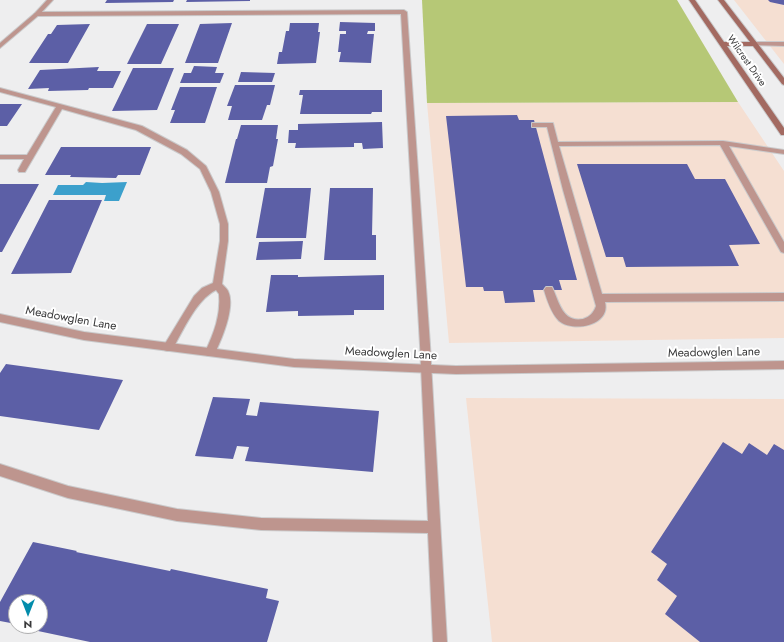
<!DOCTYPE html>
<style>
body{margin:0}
#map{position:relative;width:784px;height:642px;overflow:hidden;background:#eeeeef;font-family:Jost,sans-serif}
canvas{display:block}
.north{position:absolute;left:8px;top:594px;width:40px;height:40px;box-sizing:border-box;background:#fff;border:1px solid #afafb0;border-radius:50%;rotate:180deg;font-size:11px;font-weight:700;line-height:16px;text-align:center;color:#383839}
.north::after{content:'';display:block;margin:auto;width:14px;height:18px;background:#028cab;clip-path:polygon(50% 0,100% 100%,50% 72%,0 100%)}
</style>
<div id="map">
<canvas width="784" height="642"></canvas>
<div class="north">N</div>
</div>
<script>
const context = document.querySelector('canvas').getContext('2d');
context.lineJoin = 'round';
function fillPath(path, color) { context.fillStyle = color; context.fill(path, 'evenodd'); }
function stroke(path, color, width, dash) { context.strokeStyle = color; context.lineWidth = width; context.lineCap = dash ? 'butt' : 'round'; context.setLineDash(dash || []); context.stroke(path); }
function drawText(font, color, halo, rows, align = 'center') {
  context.font = font + ' Jost,sans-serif'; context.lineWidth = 4; context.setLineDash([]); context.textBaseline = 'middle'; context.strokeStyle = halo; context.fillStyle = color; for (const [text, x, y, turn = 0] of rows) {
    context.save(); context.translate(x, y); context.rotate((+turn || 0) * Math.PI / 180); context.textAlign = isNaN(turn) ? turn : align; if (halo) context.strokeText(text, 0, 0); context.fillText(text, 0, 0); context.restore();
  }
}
fillPath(new Path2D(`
 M734,0h50v64z
 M738,102l46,69v167l-335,5 -22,-240z
 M466,398l318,1v243h-292z`), '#f5dfd2');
fillPath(new Path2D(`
 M422,0h255l61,102 -311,1z`), '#b6c876');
fillPath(new Path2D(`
 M86,182l16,1 25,-1 -8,19h-15l2,-6h-53l5,-10h25z`), '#3ca0cc');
fillPath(new Path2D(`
 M107,0h67l-1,2 -68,1z
 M187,0h63v1l-64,1z
 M768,0h16v5l-14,-3z
 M340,22l35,1v8h-7l-1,3h7l-3,29 -32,-1 2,-10h-3l2,-18h6v-3h-7z
 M232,23l-14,40h-33l15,-39z
 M290,23h29l-1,9h2l-4,31 -39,1 2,-12h3l4,-21h3z
 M90,24l-22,39h-39l19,-29h3l6,-9z
 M147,24h32l-18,40h-34z
 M194,66l23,1 -2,6h9l-4,10h-40l4,-10h7z
 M99,67l-2,4h24l-8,17h-24l-1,2 -40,1 1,-3 -21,1 12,-19z
 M133,68h41l-17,42 -45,1z
 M241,72l34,1 -3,9h-34z
 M235,85h40l-5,20h-3l-5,15h-34l4,-14h-5z
 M180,87h37l-12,36h-35l5,-13h-4z
 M300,90h82v22h-10l-1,2h-71l3,-19h-4z
 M0,104h22l-15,22h-7z
 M517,115l2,5h15l43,160h-18l3,10h-29l2,12 -30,1 -2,-12h-19l-1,-4h-17l-20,-171z
 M382,122l1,26 -20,1 -1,-6h-8v4l-59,1 1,-5h-8l1,-13h9v-6z
 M241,125h37l-2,14h2l-5,27 -3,1 -3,16h-42l11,-44h1z
 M61,147h90l-11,28h-22l-2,3 -46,-1 1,-2h-26z
 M577,164h110l8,15h30l35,65 -31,1 10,21 -113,1 -3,-10h-17z
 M0,184h39l-37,68h-2z
 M265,188h46l-5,50h-50z
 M330,188h43l-1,47h4v25h-52z
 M49,200h53l-31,73 -60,1z
 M303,241l-2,18 -45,1 3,-18z
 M271,275h27v2l86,-2v35h-30v5l-56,1v-5l-32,1z
 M6,364l117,16 -24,50 -99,-14v-43z
 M213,397l37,2 -4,16 11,1 3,-14 119,9 -6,61 -128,-11 4,-14 -12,-1 -4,13 -38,-3z
 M723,442l19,12 7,-11 18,12 7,-11 10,6v192h-84l-35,-28 12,-18 -20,-16 10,-16 -16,-12z
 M33,542l44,9 -1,1 94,19 1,-2 97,20 -2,9 13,3 -12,41h-177l-52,-11v-2l-11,-2 13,-1v-24h-24v22l-16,-3v-19z`), '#5c5fa6');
const service = new Path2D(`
 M404,10l3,2 23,333 17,297h-14l-5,-109 -167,-3 -84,-9 -109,-23 -68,-22v-12l68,22 109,23 84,9 167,3 -8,-176 -19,-331 -364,2 -3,-2 3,-2z
 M754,42h30v4l-32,-1 -1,-1z
 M0,88l142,38 45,24 19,16 13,26 9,32v17l-6,43c2,2 5,5 6,7 8,16 -7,50 -14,64l-4,1 -4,-1 -1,-3c9,-19 16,-37 14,-58l-3,-4c-20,10 -33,41 -44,60l-4,1 -4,-1 -1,-3 31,-51 8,-8 11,-5 7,-42v-17l-9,-32 -11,-23 -19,-15 -45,-24 -74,-21 -37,63h-6l-1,-2 6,-11h-24v-4h27l29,-48 -56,-15z
 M532,123h21l5,19 165,-1 61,9v4l-55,-8 55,96v11l-3,-1 -61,-107 -161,1 43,148 182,-1v8l-179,1c6,23 -31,31 -46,19 -8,-8 -12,-21 -15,-31l2,-3h6c7,14 10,36 31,32 7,-2 11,-7 13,-13l-33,-116 -16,-63h-15z`);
const tertiary = new Path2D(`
 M47,0h6l-14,15 -39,33v-5l35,-30z
 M0,314l84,18 210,27 162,7 328,-5v8l-328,5 -162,-7 -210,-27 -84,-18z`);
const secondary = new Path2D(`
 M689,0h6l29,42h26l-32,-42h6l60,78v7l-2,-1 -29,-38h-26l57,82v7h-3z`);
stroke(service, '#cacacb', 2);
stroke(tertiary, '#cacacb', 2);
stroke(secondary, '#cacacb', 2);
fillPath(service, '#be958e');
fillPath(tertiary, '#be958e');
fillPath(secondary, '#a36a61');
drawText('10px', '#383839', '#fff', [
 ["Wilcrest Drive",746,61,55]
]);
drawText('12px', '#383839', '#fff', [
 ["Meadowglen Lane",71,319,10],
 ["Meadowglen Lane",714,353,-1],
 ["Meadowglen Lane",391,354,3]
]);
</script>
